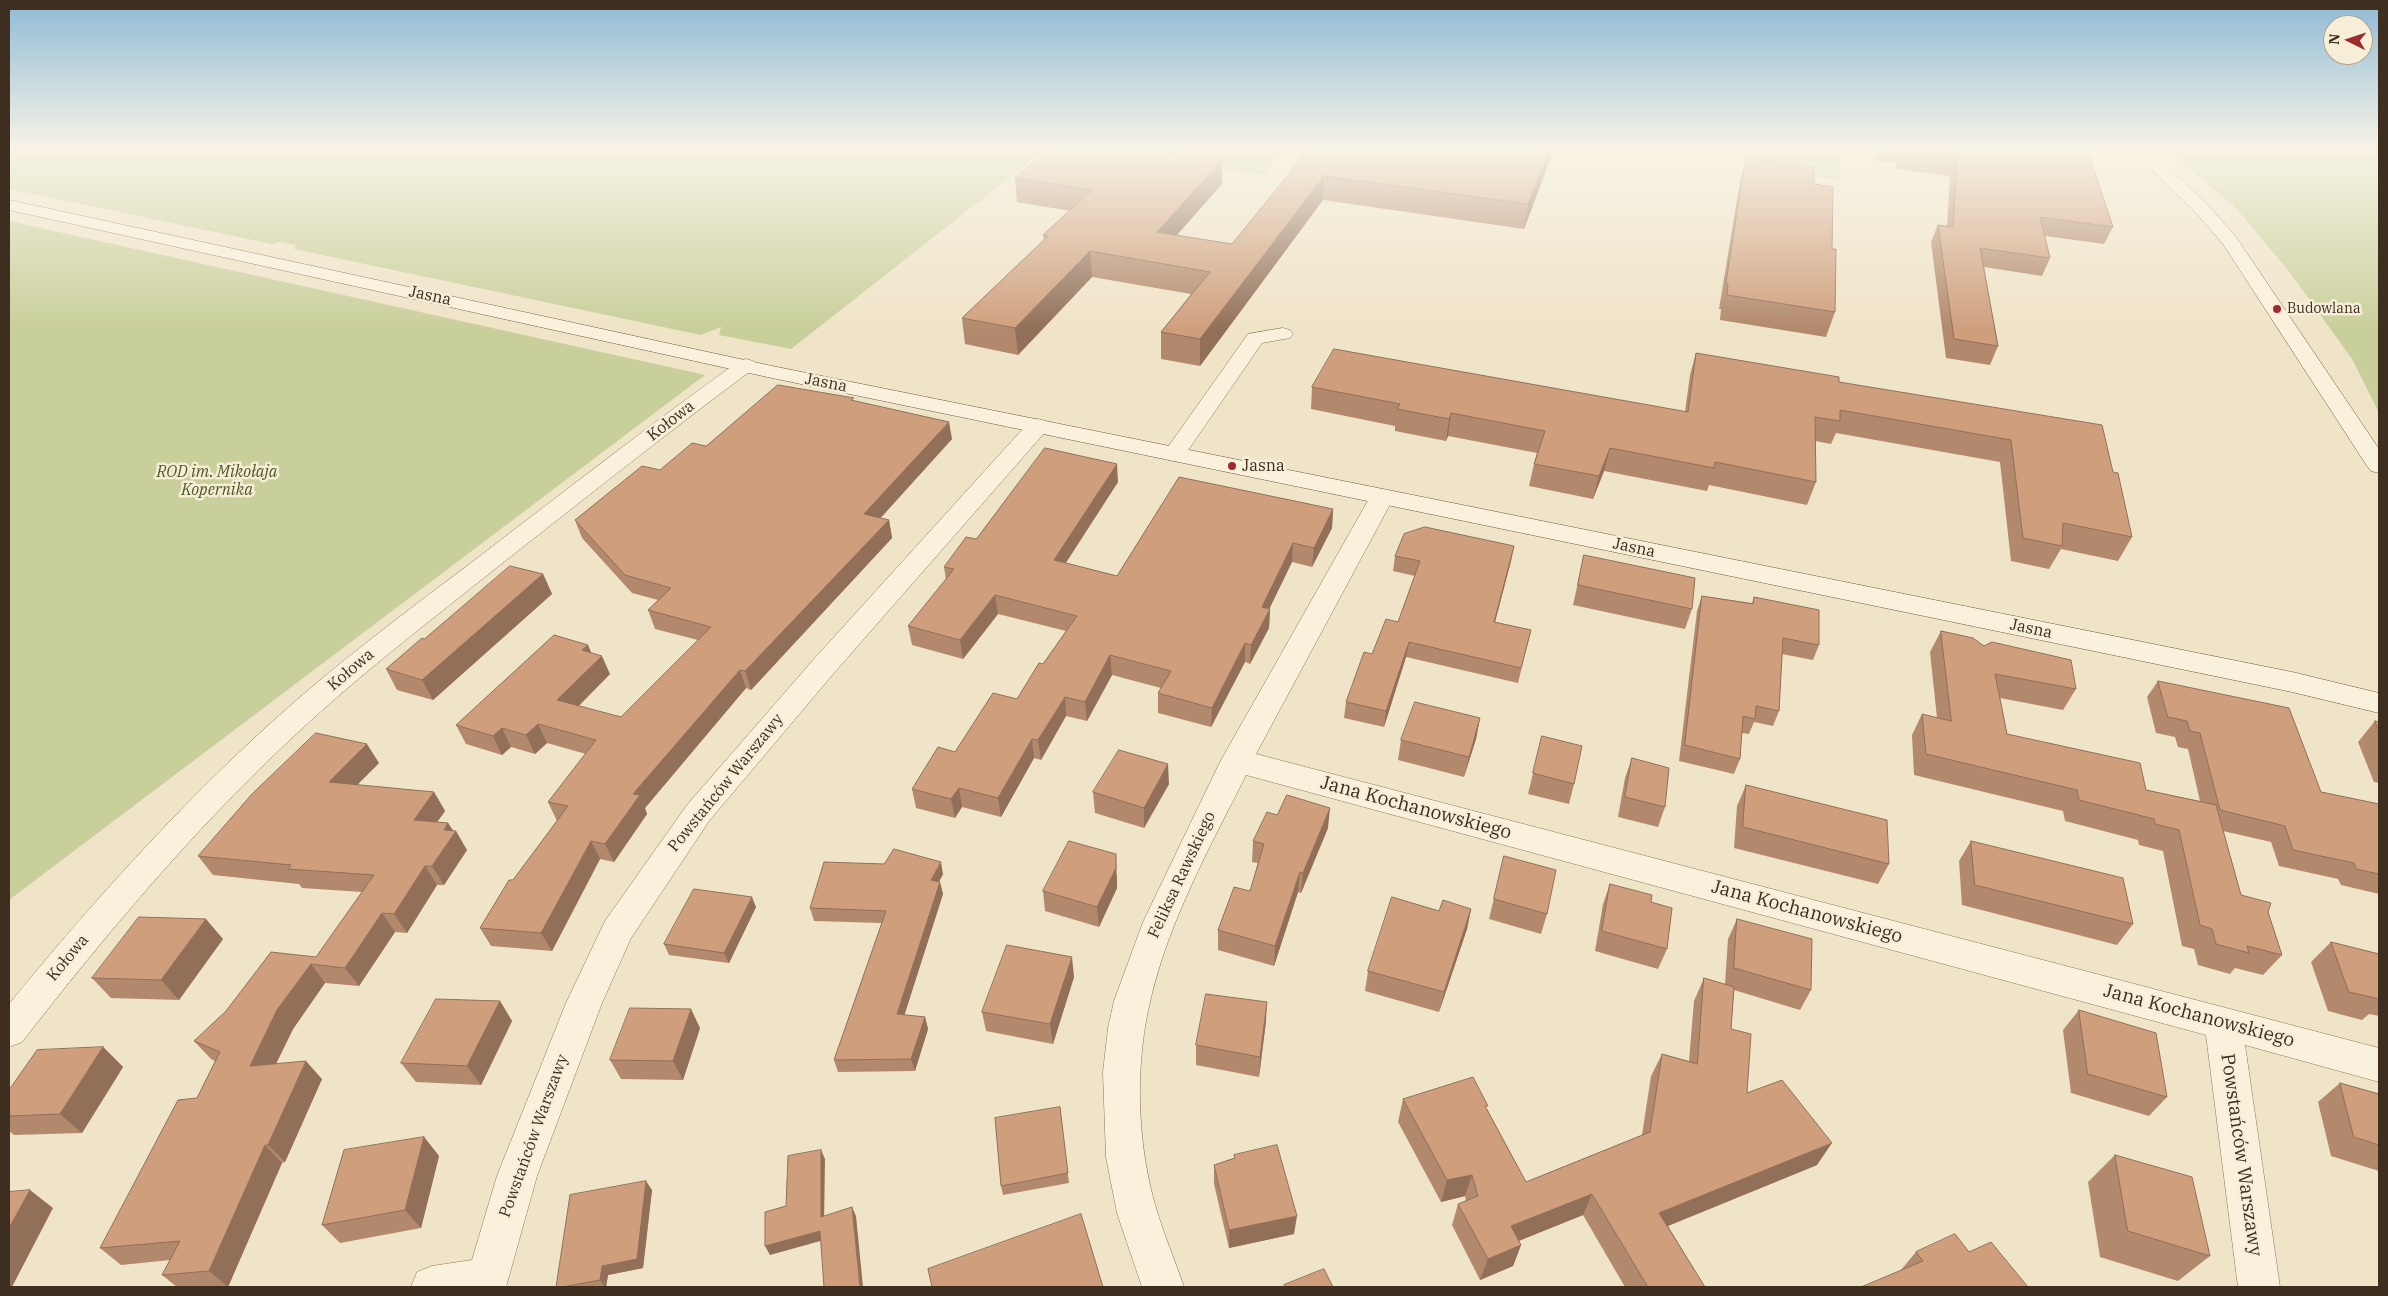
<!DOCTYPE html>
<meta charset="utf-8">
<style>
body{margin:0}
#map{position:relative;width:2388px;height:1296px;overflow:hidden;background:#f0e4c8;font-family:"IBM Plex Serif",serif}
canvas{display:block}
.frame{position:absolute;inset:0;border:10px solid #3d2e20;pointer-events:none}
.north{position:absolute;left:2323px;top:15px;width:50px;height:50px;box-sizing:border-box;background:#f7eed8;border:1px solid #ada18e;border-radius:50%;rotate:274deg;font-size:14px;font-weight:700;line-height:20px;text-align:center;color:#3d2e20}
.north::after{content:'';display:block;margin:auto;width:18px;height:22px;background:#9e2a2b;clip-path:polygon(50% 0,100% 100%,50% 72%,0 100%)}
</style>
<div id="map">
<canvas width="2388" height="1296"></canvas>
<div class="frame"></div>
<div class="north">N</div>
</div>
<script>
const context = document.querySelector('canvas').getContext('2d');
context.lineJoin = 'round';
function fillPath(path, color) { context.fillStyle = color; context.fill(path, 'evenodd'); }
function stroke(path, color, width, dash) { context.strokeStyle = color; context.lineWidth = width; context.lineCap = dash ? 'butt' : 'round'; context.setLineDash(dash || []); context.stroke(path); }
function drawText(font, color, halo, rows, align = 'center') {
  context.font = font + ' "IBM Plex Serif",serif'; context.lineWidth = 5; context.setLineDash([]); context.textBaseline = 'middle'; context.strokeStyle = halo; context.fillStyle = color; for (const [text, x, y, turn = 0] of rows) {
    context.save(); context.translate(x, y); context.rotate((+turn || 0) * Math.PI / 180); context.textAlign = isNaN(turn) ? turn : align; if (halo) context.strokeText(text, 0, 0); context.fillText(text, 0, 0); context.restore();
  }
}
fillPath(new Path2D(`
 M9,149h1037l-255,200 -72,-14 2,-8 -20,8 -407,-86 2,-4 -16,-3 -8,2 -263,-55z
 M1083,149h202l-22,26z
 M1748,149h93l-1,31 -95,-13z
 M2166,149h213v264l-27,-54 -61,-85 -55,-66z
 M9,221l696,154 -696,525z`), '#c9cf9b');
const street = new Path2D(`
 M1283,328l7,2 3,4 -3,4 -28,5 -80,116 -8,2 -8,-2 -3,-5 85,-120z
 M746,359l7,2 3,4 -3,4c-87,65 -172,132 -258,200 -68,54 -137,107 -200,166 -101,94 -189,199 -273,307l-13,5v-43c82,-100 168,-196 264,-283 65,-59 137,-112 207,-165 86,-66 171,-132 259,-195z
 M1038,419l8,2 3,5 -3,5 -212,242 -125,148 -78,117 -29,65 -65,173 -31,111h-95l6,-15 15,-6 40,-6 25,-84 69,-173 39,-82 82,-116 127,-146 216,-238z
 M1382,490l8,2 4,5 -138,257 1123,294v34l-134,-37 35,242h-42l-32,-252 -960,-260c-36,72 -78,147 -96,227 -15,64 -13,136 4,199 8,29 20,57 30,86h-42l-25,-74 -11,-56 -3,-85 5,-44 6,-27 29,-79 77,-160 150,-265 4,-5z`);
const secondary = new Path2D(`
 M2131,149h17l61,57 27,31 143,212v24l-8,-2 -4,-5 -144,-222 -26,-30z
 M9,200l763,166 1520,306 87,21v20l-87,-21 -1520,-314 -763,-168z`);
stroke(street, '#8d765c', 1);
stroke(secondary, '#6f573f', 1);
fillPath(street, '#faf1dc');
fillPath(secondary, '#faf1dc');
fillPath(new Path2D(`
 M1304,149h250l-30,80 -201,-29 -123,166 -39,-7v-27l30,-38 -99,-17 -74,78 -53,-11 -3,-26 82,-78 -1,-5 27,-24 -53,-9 -2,-24 207,-18v24l-45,51 55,9 65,-80v-5z
 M1876,149h211l26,78 -9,17 -59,-8 5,22 -8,18 -58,-9 14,79 -8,19 -44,-7 -15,-116 7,-17 9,1 3,-50 -54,-7v-6l-21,-2z
 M1746,158l68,26 21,128 -9,25 -106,-17 1,-11h-2l21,-128z
 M1696,353l143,29 274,90 19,65 -14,24 -57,-12 -12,20 -38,-8 -11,-99 -164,-29 -5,11 -16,-3 1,41 -9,23 -98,-20 -2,6 -103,-20 -11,28 -64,-13 5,-22 3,-11 -89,-17 -2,5 -51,-10v-5l-84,-17 1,-22 373,25 5,-37z
 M855,401l97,38 -72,79 9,2 3,18 -141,152 -5,-2 -101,120 2,6 -33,48 -14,-3 -48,92 -61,-5 -11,-18 33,-48 44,-59 -9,-19 38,-48 -39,-11 -12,11 -24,-7 -9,8 -36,-11 -10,-19 132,-80 3,8 19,21 -31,32 42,11 77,-77 -43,-11 -7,-19 10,-10 -26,-7 -50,-55 -7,-18 85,-50 46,-24z
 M1118,482l-52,81 51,13 216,-67 -1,19 -20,39 -20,-5 -23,47h1l-1,19 -19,36 -5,-2 -34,65 -53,-14v-20l3,-5 -49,-13 -25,46 -21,-5 -25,44 -7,-2 -33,59 -39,-10 -7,11 -39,-10 -4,-19 105,-90 26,-35 23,-33 -68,-17 -35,45 -51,-14 -4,-19 38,-46 -2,-13z
 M1514,546l-3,15 -16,61 36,8 -13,53 -112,-26 -22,70 -40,-9 2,-16 52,-80 17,-46 -22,-5 2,-15z
 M1584,555l108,54 -7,20 -112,-24z
 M543,574l9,20 -119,106 -36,-10 -11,-21 38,-30z
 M1702,596l50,7 2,-6 65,48 -6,15 -31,-6 -3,57 -6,15 -19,-4 -5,12 -7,-1 -2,26 -6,15 -55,-13 18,-150z
 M1941,631l43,15 92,43 -13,21 -63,-12 7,36 139,56 54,11 -12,-52 -10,-2 -3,-10 -19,-4 -9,-36 11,-16 163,111 58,12v90l-38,-9 -3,-6 -59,-13 -8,-24 -48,-11 18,64 27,17 14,43 -19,20 -28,-7 -5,6 -32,-9 -4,-16 -12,-3 -19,-95 -24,-6 -1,-5 -73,-19 -2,-10 -149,-36 -2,-40 10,-21 15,4 -7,-66z
 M1480,718l-4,21 -12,38 -66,-17 3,-20z
 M2375,721l4,1v61l-5,-1 -16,-40z
 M1542,736l32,48 -5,20 -41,-10z
 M1632,758l33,49 -7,20 -40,-10 7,-39z
 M379,763l-22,22 77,7 11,19 -8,11 11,1 5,7 14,20 -23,35h-7l-30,48 -12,-1 -36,54 -34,-3 -32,46 -17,35 46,15 -37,83 -3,1 -54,124h-51l-15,-12 8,-15 -49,5 -21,-17 97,-150 18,-37 -4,-2 -17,-18 122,-84 46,-65 -60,-4 -3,-4 -86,-9 -15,-19z
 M1169,784l-25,44 -49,-15 -2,-21z
 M1746,785l143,79 -11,20 -144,-36 3,-42z
 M1277,815l51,13 -27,65 -3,-1 -24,74 -56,-16v-20l32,-39 8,-28 -6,-1 1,-21z
 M1971,841l162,83 -16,21 -155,-40 -3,-44z
 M1504,856l43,58 -6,20 -52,-15z
 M943,874l-4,7 4,13 -39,121 21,2 3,12 -13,42 -77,1 -4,-12 48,-137 -68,-2 -4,-13z
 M1117,875v13l-18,39 -54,-16 -2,-20z
 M1610,884l41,18 16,47 -9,20 -63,-18 8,-47z
 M756,907l-27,56 -60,-8 -5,-11z
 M1471,909l-4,20 -28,83 -74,-21 3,-20 71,-60z
 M1737,919l74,71 -11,20 -66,-20 -3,39 16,64 70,72 -149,61 37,61h-80l-42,-72 -64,26 2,4 -8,21 -33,14 -28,-55 6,-21 8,-3 -1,-5 -24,6 -43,-80 5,-23 84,10 39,73 116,-47 9,-59 11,-22 27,7 5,-60 10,-23 21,6 3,-45z
 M223,939l-44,61 -68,-2 -19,-20z
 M2331,942l48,12v62l-10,-2 -7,6 -34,-9 -17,-49z
 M1074,977l-21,67 -67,-13 -4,-19z
 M500,1001l12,20 -31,64 -65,-3 -15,-19z
 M2079,1010l88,87 -18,19 -78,-23 -8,-63z
 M1266,1021l-7,56 -63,-12v-20z
 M700,1028l-17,52 -62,-1 -11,-19z
 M103,1047l20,20 -41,66 -68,2 -5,-4v-41z
 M2340,1083l39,11v77l-48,-15 -13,-54z
 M1060,1107l9,76 -66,12 -2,-9z
 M424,1137l15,19 -18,72 -81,15 -18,-18z
 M1234,1155l60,79 -65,14 -15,-64v-19l20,-7z
 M2115,1155l95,101 -32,25 -78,-24 -12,-75z
 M652,1190l-9,78 -35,7 -2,12h-50z
 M1916,1252h53l-69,19z`), '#b2896c');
fillPath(new Path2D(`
 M1550,149h4l-30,80 4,-25z
 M1222,160v24l-65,73v-25z
 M1324,176l-1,24 -123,166v-27z
 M1090,251l2,26 -74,78 -3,-27z
 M1451,413l-3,23 -2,5 3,-22z
 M949,422l3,17 -84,93 -4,-18z
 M1610,448l-6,23 -11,28 6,-23z
 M1117,464l1,18 -63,97 -1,-19z
 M1333,509l-1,19 -20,39 2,-19z
 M889,520l3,18 -141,152 -6,-19z
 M1293,543l-1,19 -31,64 1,-19z
 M1514,546l-3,15 -20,76 3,-15z
 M543,574l9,20 -119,106 -11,-20z
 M995,595l3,19 -35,45 -3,-19z
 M1270,609l-1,19 -19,36 1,-19z
 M1409,642l-3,15 -22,70 2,-16z
 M1245,643v19l-34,65 1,-19z
 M588,645l7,17 7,-6 8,18 -44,44 -9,-18 25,-50z
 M1110,655l2,20 -25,46 -2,-19z
 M740,670l6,18 -101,120 2,6 -33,48 -9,-18 28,-50z
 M1065,697l1,19 -25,44 -3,-20z
 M1480,718l-4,21 -12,38 5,-20z
 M538,724l9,19 -12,11 -9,-19z
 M502,728l9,19 -9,8 -9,-19z
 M1032,739l2,19 -33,59 -3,-19z
 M367,744l12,19 -38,38 -12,-19z
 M1168,764l1,20 -25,44v-20z
 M959,788l3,19 -7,11 -4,-19z
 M434,792l11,19 -20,28 -11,-19z
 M1330,808l-2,20 -27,65 2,-20z
 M448,823l6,10 2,-2 11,19 -23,35 -12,-19 12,-36z
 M591,841l9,18 -48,92 -11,-18z
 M1116,854l1,34 -18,39 -2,-20z
 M941,862l2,12 -9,18 -3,-12z
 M425,866l12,19 -30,48 -13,-19z
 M1300,872l-2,20 -24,74 1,-20z
 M940,882l3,12 -42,132 -4,-12z
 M752,897l4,10 -27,56 -5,-10z
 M1471,909l-4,20 -28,83 5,-20z
 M382,913l13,19 -36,54 -14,-18z
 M206,919l17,20 -44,61 -18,-20z
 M1072,957l2,20 -21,67 -3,-20z
 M311,964l14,19 -32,46 -27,55 -16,-18 27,-56z
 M500,1001l12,20 -31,64 -14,-19z
 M1267,1002l-1,19 -7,56 1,-20z
 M691,1009l9,19 -17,52 -10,-19z
 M925,1017l3,12 -13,42 -4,-12z
 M103,1047l20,20 -41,66 -22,-19z
 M306,1061l16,18 -37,83 -17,-17z
 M424,1137l15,19 -18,72 -16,-18z
 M1832,1143l-15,22 -169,69 11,-21z
 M265,1145l17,18 -54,124 -19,-16z
 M821,1150l4,9 -1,67 -3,-9z
 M1472,1175l-7,21 -24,6 6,-22z
 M646,1181l6,9 -9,78 -35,7 -2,12h-1l-5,-7 2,-14z
 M30,1190l23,18 -41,79h-3v-59z
 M1592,1194l-9,21 -80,32 8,-21z
 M852,1207l4,9 7,71h-3z
 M1297,1216l-3,18 -65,14v-18z
 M820,1231l4,9 -54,15 -5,-9z
 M1521,1245l-8,21 -33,14 8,-21z`), '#916f58');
const building = new Path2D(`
 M1050,149h96l76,11 -65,72 75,12 69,-85h-4l7,-10h246l-22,55 -204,-28 -124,163 -39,-7 49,-60 -120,-21 -75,77 -53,-10 86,-82 -5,-1 49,-45 -77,-12z
 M1902,149h185l26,78 -73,-10 10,41 -70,-10 18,98 -44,-7 -16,-114 15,2 4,-67 -55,-7z
 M1746,158l68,9v17l19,3 -1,62h4l-1,63 -108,-17 1,-11h-2z
 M1334,349l354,63 8,-59 143,24v5l263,43 11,47 5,1 14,64 -69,-14 -1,23 -39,-8 -12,-98 -171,-30v11l-25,-4 1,65 -101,-20 -1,6 -104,-20 -11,28 -65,-12 11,-33 -94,-18 -2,6 -52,-10 3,-5 -88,-17z
 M778,385l76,13 -3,2 98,22 -85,92 25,6 -144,151 -5,-1 -107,124 7,1 -35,49 -14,-3 -50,92 -61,-5 29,-48h4l55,-74 -20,-4 48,-62 -58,-16 -12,11 -24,-7 -9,8 -37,-11 98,-90 34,10 -6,5 20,6 -45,44 64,17 90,-90 -63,-17 23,-22 -46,-13 -50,-55 67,-54 18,4 32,-27 14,3z
 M1045,448l72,16 -63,96 63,16 62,-99 154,32 -19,39 -21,-5 -31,64 8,2 -19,36 -6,-2 -33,65 -54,-15 13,-22 -61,-16 -25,47 -20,-5 -27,43 -6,-1 -34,59 -39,-10 -8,11 -39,-10 26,-42 17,5 38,-59 24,6 22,-36 4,1 34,-48 -82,-21 -35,45 -52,-14 46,-57 -10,-2 22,-30 10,2z
 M1425,527l89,19 -20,76 37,8 -10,38 -112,-26 -23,69 -40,-9 18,-50 8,2 14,-35 12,3 22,-61 -25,-5 9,-22z
 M1584,555l111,23 -3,31 -114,-24z
 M510,566l33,8 -121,106 -36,-11 36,-31 2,1z
 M1702,596l51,8 1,-7 65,13v35l-36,-7 -4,73 -23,-5 -1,13 -12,-3 -3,43 -55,-14z
 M1941,631l32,7 11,8 8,-4 79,18 5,29 -81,-15 12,60 133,29 6,27 70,15 25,90 30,8 -3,9 14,43 -35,-9 2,7 -33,-9 -4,-15 -12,-4 -21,-95 -24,-6 -1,-5 -75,-19 -2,-10 -151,-36 -4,-40 29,7z
 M2158,681l131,27 32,84 58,12v70l-23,-5 -2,-6 -61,-13 -8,-24 -65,-16 -20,-77 -10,-2 -3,-10 -19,-4z
 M1415,702l65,16 -11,39 -68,-17z
 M2375,721l4,1v9z
 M316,733l51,11 -38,38 105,10 -20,28 34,3 -4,7 12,1 -24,35h-7l-31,48 -12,-1 -37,55 -34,-4 -34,46 -27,56 56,-5 -38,84h-3l-56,126 -47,4 18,-34 -80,7 78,-148 19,-2 23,-46 -26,-11 32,-30 45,-59 45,5 58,-82 -86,-6 3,-4 -93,-9 54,-62z
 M1542,736l40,10 -8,38 -41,-11z
 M1119,750l49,14 -24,44 -51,-16z
 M1632,758l37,10 -4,39 -40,-10z
 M1746,785l141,35 2,44 -146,-37z
 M1287,795l43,13 -27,65 -3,-1 -25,74 -57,-16 16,-43 16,4 14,-47 -11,-3 14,-29 10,3z
 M1069,841l47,13v14l-19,39 -54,-16z
 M1971,841l152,37 10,46 -158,-39z
 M894,849l47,13 -10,18 9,2 -43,132 28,3 -14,42 -77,1 52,-149 -76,-3 14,-46 60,2z
 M1504,856l52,14 -9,44 -53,-15z
 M1610,884l42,11 -1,7 21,6 -5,41 -65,-18z
 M694,889l58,8 -28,56 -60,-9z
 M1392,897l47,14 4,-11 28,9 -27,83 -76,-21z
 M139,917l67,2 -45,61 -69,-2z
 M1737,919l75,20 -1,51 -77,-22z
 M2331,942l48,12v45l-30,-7z
 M1007,945l65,12 -22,67 -68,-12z
 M1704,978l30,9 -3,42 20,5 -4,59 35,-13 50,63 -173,70 46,74h-57l-56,-93 -81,32 10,19 -33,14 -30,-55 20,-8 -6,-21 -25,5 -44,-81 70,-22 15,29h-3l41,76 124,-50 12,-78 35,10z
 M1206,994l61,8 -7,55 -64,-12z
 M436,999l64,2 -33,65 -66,-3z
 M630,1008l61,1 -18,52 -63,-1z
 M2079,1010l77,23 11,64 -79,-23z
 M103,1047l-43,67 -51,2v-26l28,-40z
 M2340,1083l39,11v51l-25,-8z
 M1060,1107l8,66 -67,13 -6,-68z
 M424,1137l-19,73 -83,15 22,-75z
 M1277,1145l20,71 -68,14 -15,-65 21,-7 -1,-3z
 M821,1150v67l31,-10 8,80h-36l-4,-56 -55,15v-34l21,-6 2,-50z
 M2115,1155l77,22 18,79 -82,-25z
 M646,1181l-9,78 -35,7 -2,14 -38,7h-6l14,-92z
 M30,1190l-21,38v-36z
 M1081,1214l22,73h-171l-4,-18z
 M1955,1234l14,18 22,-10 37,45h-167l62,-26 -7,-9z
 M1324,1269l9,18h-48l-1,-2z`);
fillPath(building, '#cf9f7d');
stroke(building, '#916f58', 1);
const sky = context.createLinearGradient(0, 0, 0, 330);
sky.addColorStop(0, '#8fbad6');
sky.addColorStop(0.45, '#f8f3e6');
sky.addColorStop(1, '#f8f3e600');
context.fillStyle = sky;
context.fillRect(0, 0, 2388, 330);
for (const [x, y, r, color] of [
 [2277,309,5,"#9e2a2b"],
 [1232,466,5,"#9e2a2b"]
]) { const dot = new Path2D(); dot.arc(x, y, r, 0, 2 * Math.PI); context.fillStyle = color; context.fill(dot); stroke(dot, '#f7eed8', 2); }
drawText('14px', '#3d2e20', '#f7eed8', [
 ["Budowlana",2287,309]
], 'left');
drawText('16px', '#3d2e20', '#f7eed8', [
 ["Jasna",430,296,12],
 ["Jasna",826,383,11],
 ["Kołowa",671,421,-38],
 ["Jasna",1634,548,12],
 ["Jasna",2031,629,12],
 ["Kołowa",351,670,-40],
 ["Powstańców Warszawy",726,783,-51],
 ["Feliksa Rawskiego",1182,875,-65],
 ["Kołowa",68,958,-50],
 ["Powstańców Warszawy",534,1136,-70]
]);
drawText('16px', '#3d2e20', '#f7eed8', [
 ["Jasna",1242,466]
], 'left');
drawText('italic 16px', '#4d5a26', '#f7eed8', [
 ["ROD im. Mikołaja",217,472],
 ["Kopernika",217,490]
]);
drawText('19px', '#3d2e20', '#f7eed8', [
 ["Jana Kochanowskiego",1416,808,15],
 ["Jana Kochanowskiego",1807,912,15],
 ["Jana Kochanowskiego",2199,1016,15],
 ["Powstańców Warszawy",2241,1155,82]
]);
</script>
